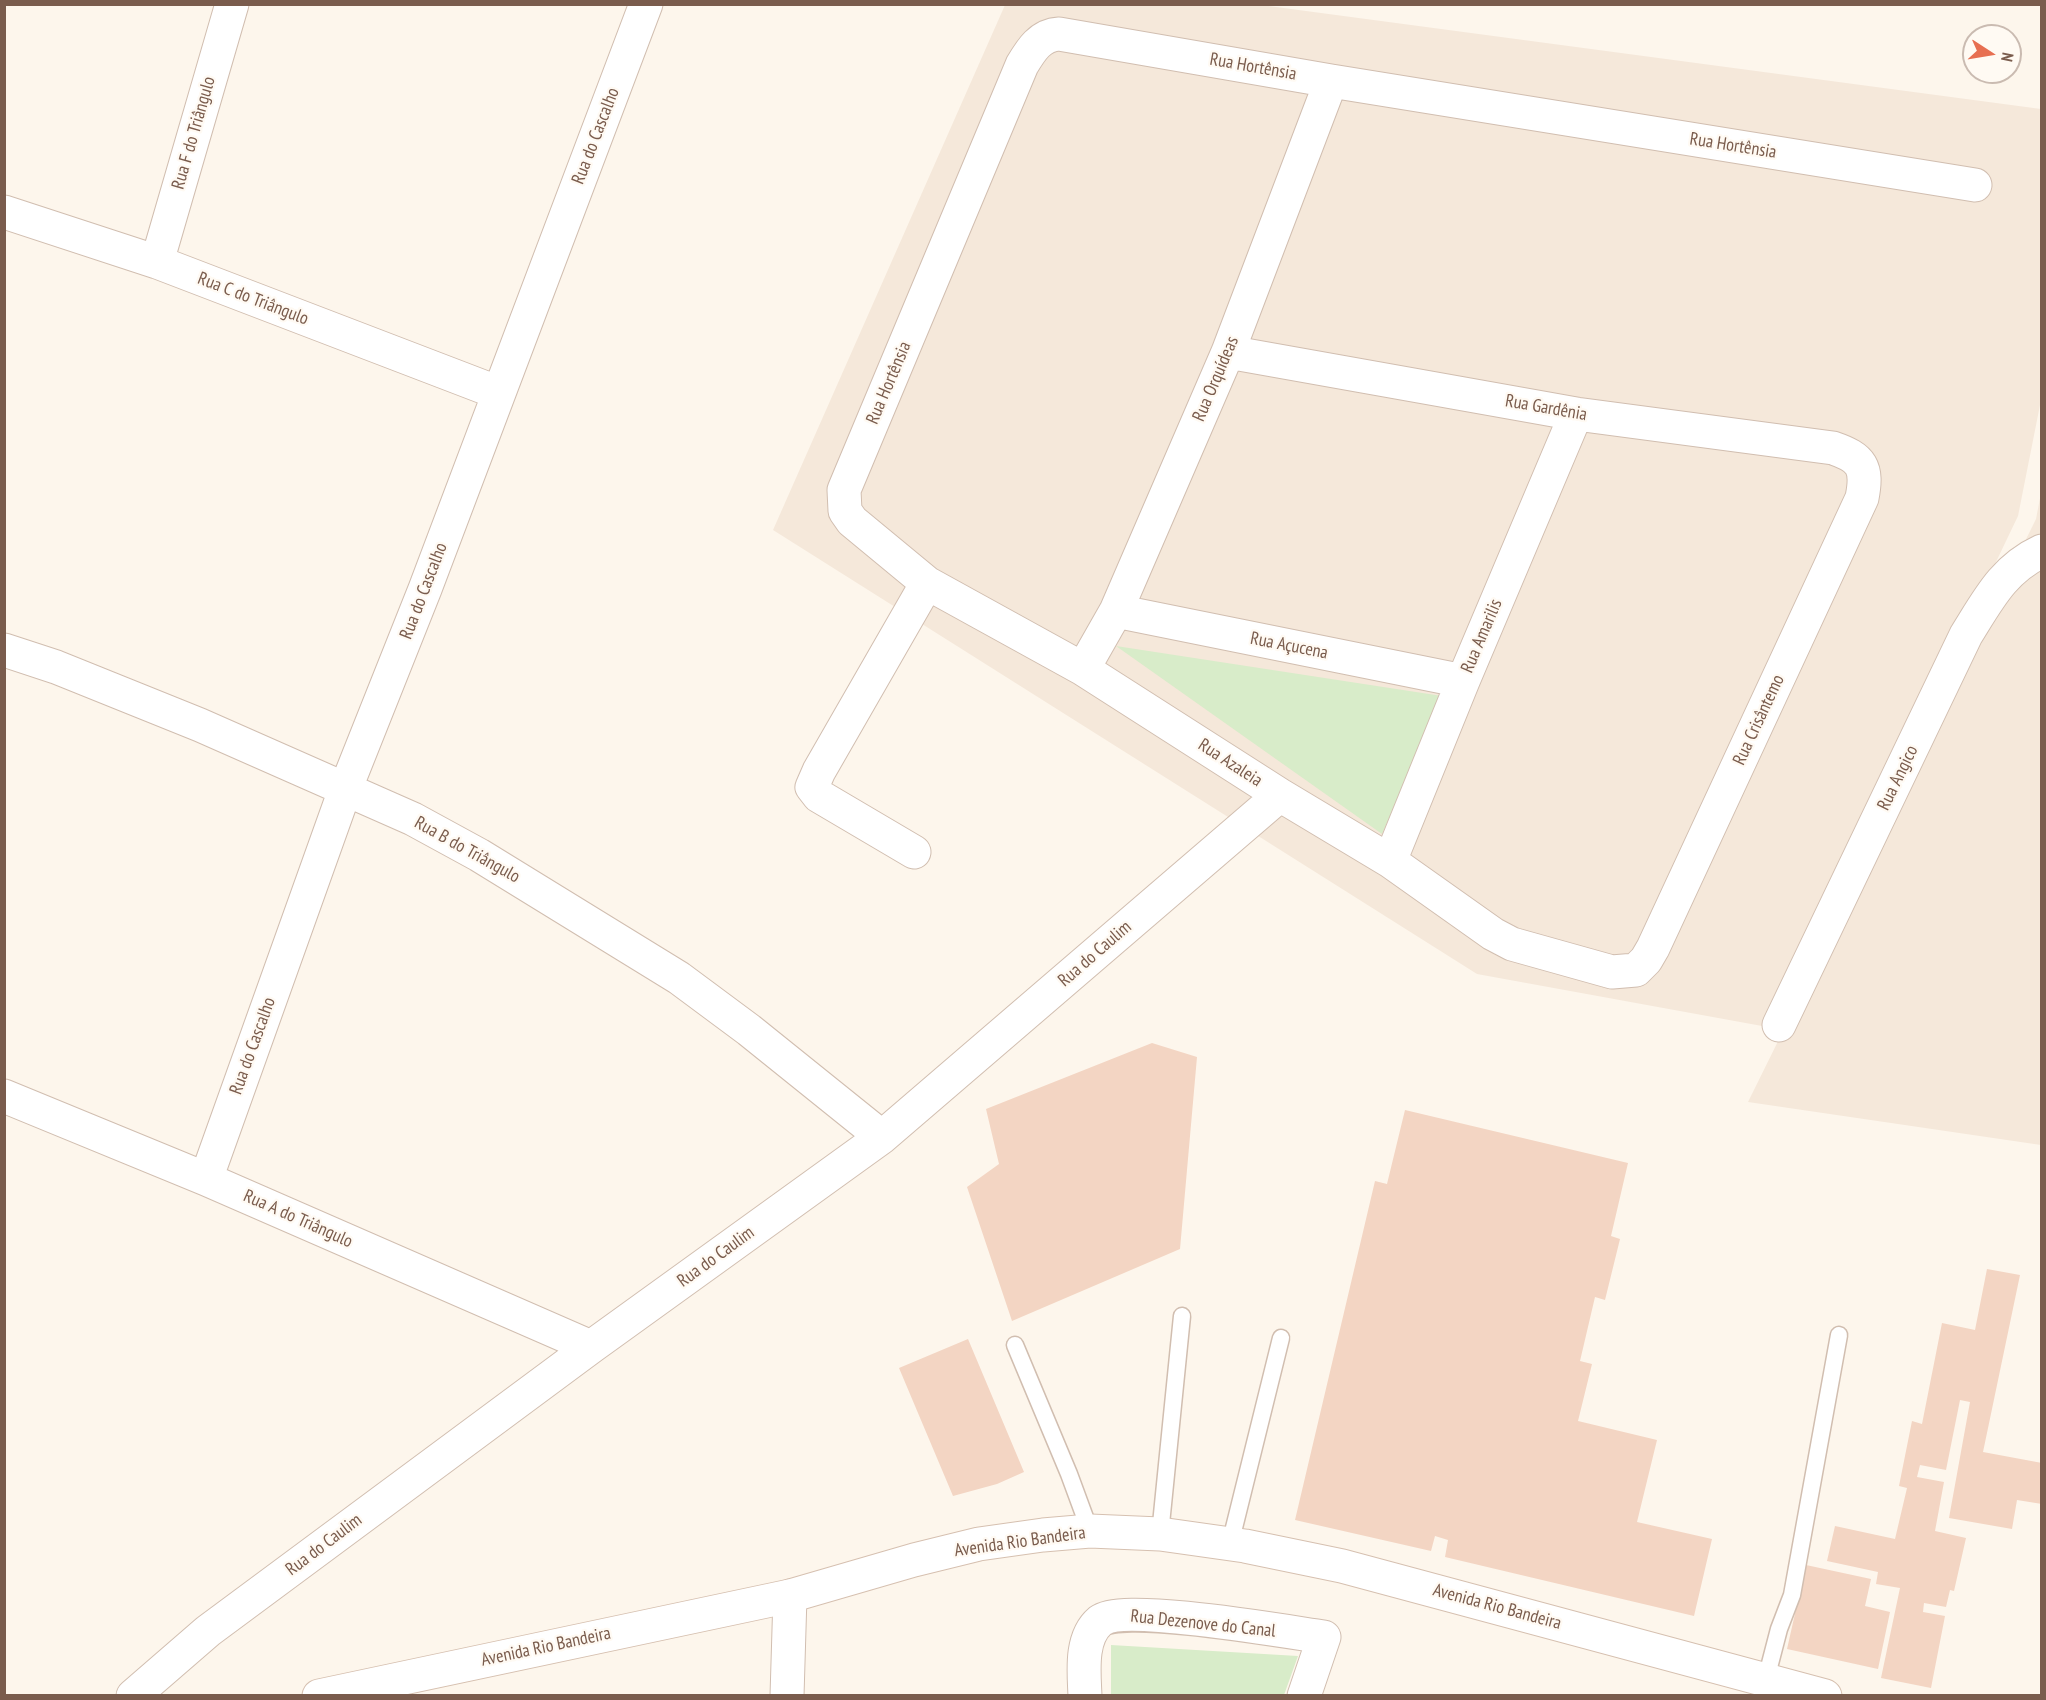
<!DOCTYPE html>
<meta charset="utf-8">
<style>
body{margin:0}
#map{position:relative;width:2046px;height:1700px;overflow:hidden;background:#fdf6ec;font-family:"PT Sans Narrow",sans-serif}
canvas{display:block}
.frame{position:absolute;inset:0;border:6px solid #7a5c4d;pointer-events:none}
.north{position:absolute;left:1962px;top:24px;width:60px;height:60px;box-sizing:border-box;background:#fffaf3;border:2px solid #cabbb1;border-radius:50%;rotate:102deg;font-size:16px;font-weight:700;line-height:24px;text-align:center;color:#7a5c4d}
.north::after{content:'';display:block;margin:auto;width:21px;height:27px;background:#e76f51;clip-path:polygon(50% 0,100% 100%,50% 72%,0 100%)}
</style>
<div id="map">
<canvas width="2046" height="1700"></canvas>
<div class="frame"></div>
<div class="north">N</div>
</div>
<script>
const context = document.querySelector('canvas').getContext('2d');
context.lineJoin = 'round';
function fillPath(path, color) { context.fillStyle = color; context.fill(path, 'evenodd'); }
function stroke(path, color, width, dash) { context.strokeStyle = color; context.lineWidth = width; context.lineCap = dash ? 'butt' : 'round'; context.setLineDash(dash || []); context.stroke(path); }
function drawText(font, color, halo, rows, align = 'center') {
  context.font = font + ' "PT Sans Narrow",sans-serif'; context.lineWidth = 4.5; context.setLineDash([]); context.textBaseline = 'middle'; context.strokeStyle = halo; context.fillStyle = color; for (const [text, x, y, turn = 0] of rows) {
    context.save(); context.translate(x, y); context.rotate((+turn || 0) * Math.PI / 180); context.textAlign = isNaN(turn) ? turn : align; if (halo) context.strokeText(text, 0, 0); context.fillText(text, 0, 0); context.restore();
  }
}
fillPath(new Path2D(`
 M1005,5h256l780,104v291l-23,116 -245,512 -296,-54 -704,-444z
 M2041,493v652l-293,-43 288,-583z`), '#f5e8da');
fillPath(new Path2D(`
 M1116,646l326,50 -60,138z
 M1111,1645l187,11 -14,39h-173z`), '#d8ecc9');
fillPath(new Path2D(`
 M1152,1043l45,14 -17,192 -168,72 -45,-134 32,-23 -13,-55z
 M1405,1110l223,53 -17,73 9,3 -15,61 -10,-3 -15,64 12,3 -14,57 79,19 -20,82 75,17 -18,77 -249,-59 3,-17 -13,-4 -4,15 -136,-31 80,-339 12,3z
 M1987,1269l33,6 -37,177 59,11v41l-25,-4 -5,29 -63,-11 21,-116 -10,-2 -14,70 -26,-5 -3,12 27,5 -9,49 31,7 -12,53 -4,-1 -4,17 -22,-4 -1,9 22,4 -14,72 -50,-10 19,-90 -24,-4 2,-12 -51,-11 8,-35 60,13 12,-51 -8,-2 13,-65 10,3 20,-101 33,7z
 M968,1339l56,133 -27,12 -44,12 -54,-128z
 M1806,1565l65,14 -6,27 25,6 -12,57 -91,-20z`), '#f3d5c3');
const lane = new Path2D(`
 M1015,1345l54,129 21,57
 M1160,1534l22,-218
 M1230,1544l51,-206
 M1766,1679l13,-50 13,-34 47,-260`);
const street = new Path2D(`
 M4,212l153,50 342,131
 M157,262l75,-258
 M1228,352l348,62 257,34c29,10 35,19 29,50l-209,450 -7,12 -10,10 -24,2 -100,-28 -19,-10 -103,-73 -110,-66 -197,-126 -156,-86 -75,-62 -7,-10 -1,-21 178,-425c9,-15 18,-30 37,-31l272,47 644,104
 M1116,611l347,70
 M4,650l52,17 144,58 213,94 66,36 200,123 70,52 133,107
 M1083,669l33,-58 112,-259 103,-271
 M914,852l-95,-56 -7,-9 7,-16 108,-188
 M1390,861l73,-180 113,-267
 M1779,1025l187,-390c22,-35 37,-66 76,-84
 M4,1096l202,83 385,168
 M206,1179l139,-389 80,-201 221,-585
 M133,1696l75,-65 383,-284 291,-210 398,-342
 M787,1696l3,-100
 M1085,1696c-1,-24 -5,-58 15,-75 23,-18 188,11 224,16l-20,59`);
const secondary = new Path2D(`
 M319,1696l471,-100 124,-36 65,-16 64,-9 47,-4 70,3 85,12 97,20 483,130`);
stroke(lane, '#d1beb0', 19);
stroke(street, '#d1beb0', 35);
stroke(secondary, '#d6c0b0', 35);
stroke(lane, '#fff', 16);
stroke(street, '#fff', 33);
stroke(secondary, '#fff', 33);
drawText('18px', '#7a5c4d', '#fffaf3', [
 ["Rua Hortênsia",1253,67,10],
 ["Rua F do Triângulo",194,133,-74],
 ["Rua do Cascalho",596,136,-69],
 ["Rua Hortênsia",1733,146,9],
 ["Rua C do Triângulo",253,299,21],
 ["Rua Orquídeas",1216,379,-67],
 ["Rua Hortênsia",889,383,-67],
 ["Rua Gardênia",1546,408,10],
 ["Rua do Cascalho",424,591,-69],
 ["Rua Amarilis",1482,636,-67],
 ["Rua Açucena",1289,646,11],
 ["Rua Crisântemo",1759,720,-65],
 ["Rua Azaleia",1230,763,33],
 ["Rua Angico",1898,778,-64],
 ["Rua B do Triângulo",467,850,29],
 ["Rua do Caulim",1095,954,-41],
 ["Rua do Cascalho",253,1046,-70],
 ["Rua A do Triângulo",298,1219,24],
 ["Rua do Caulim",716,1257,-36],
 ["Avenida Rio Bandeira",1020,1542,-8],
 ["Rua do Caulim",324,1545,-37],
 ["Avenida Rio Bandeira",1497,1607,15],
 ["Rua Dezenove do Canal",1203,1624,6],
 ["Avenida Rio Bandeira",546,1647,-12]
]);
</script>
